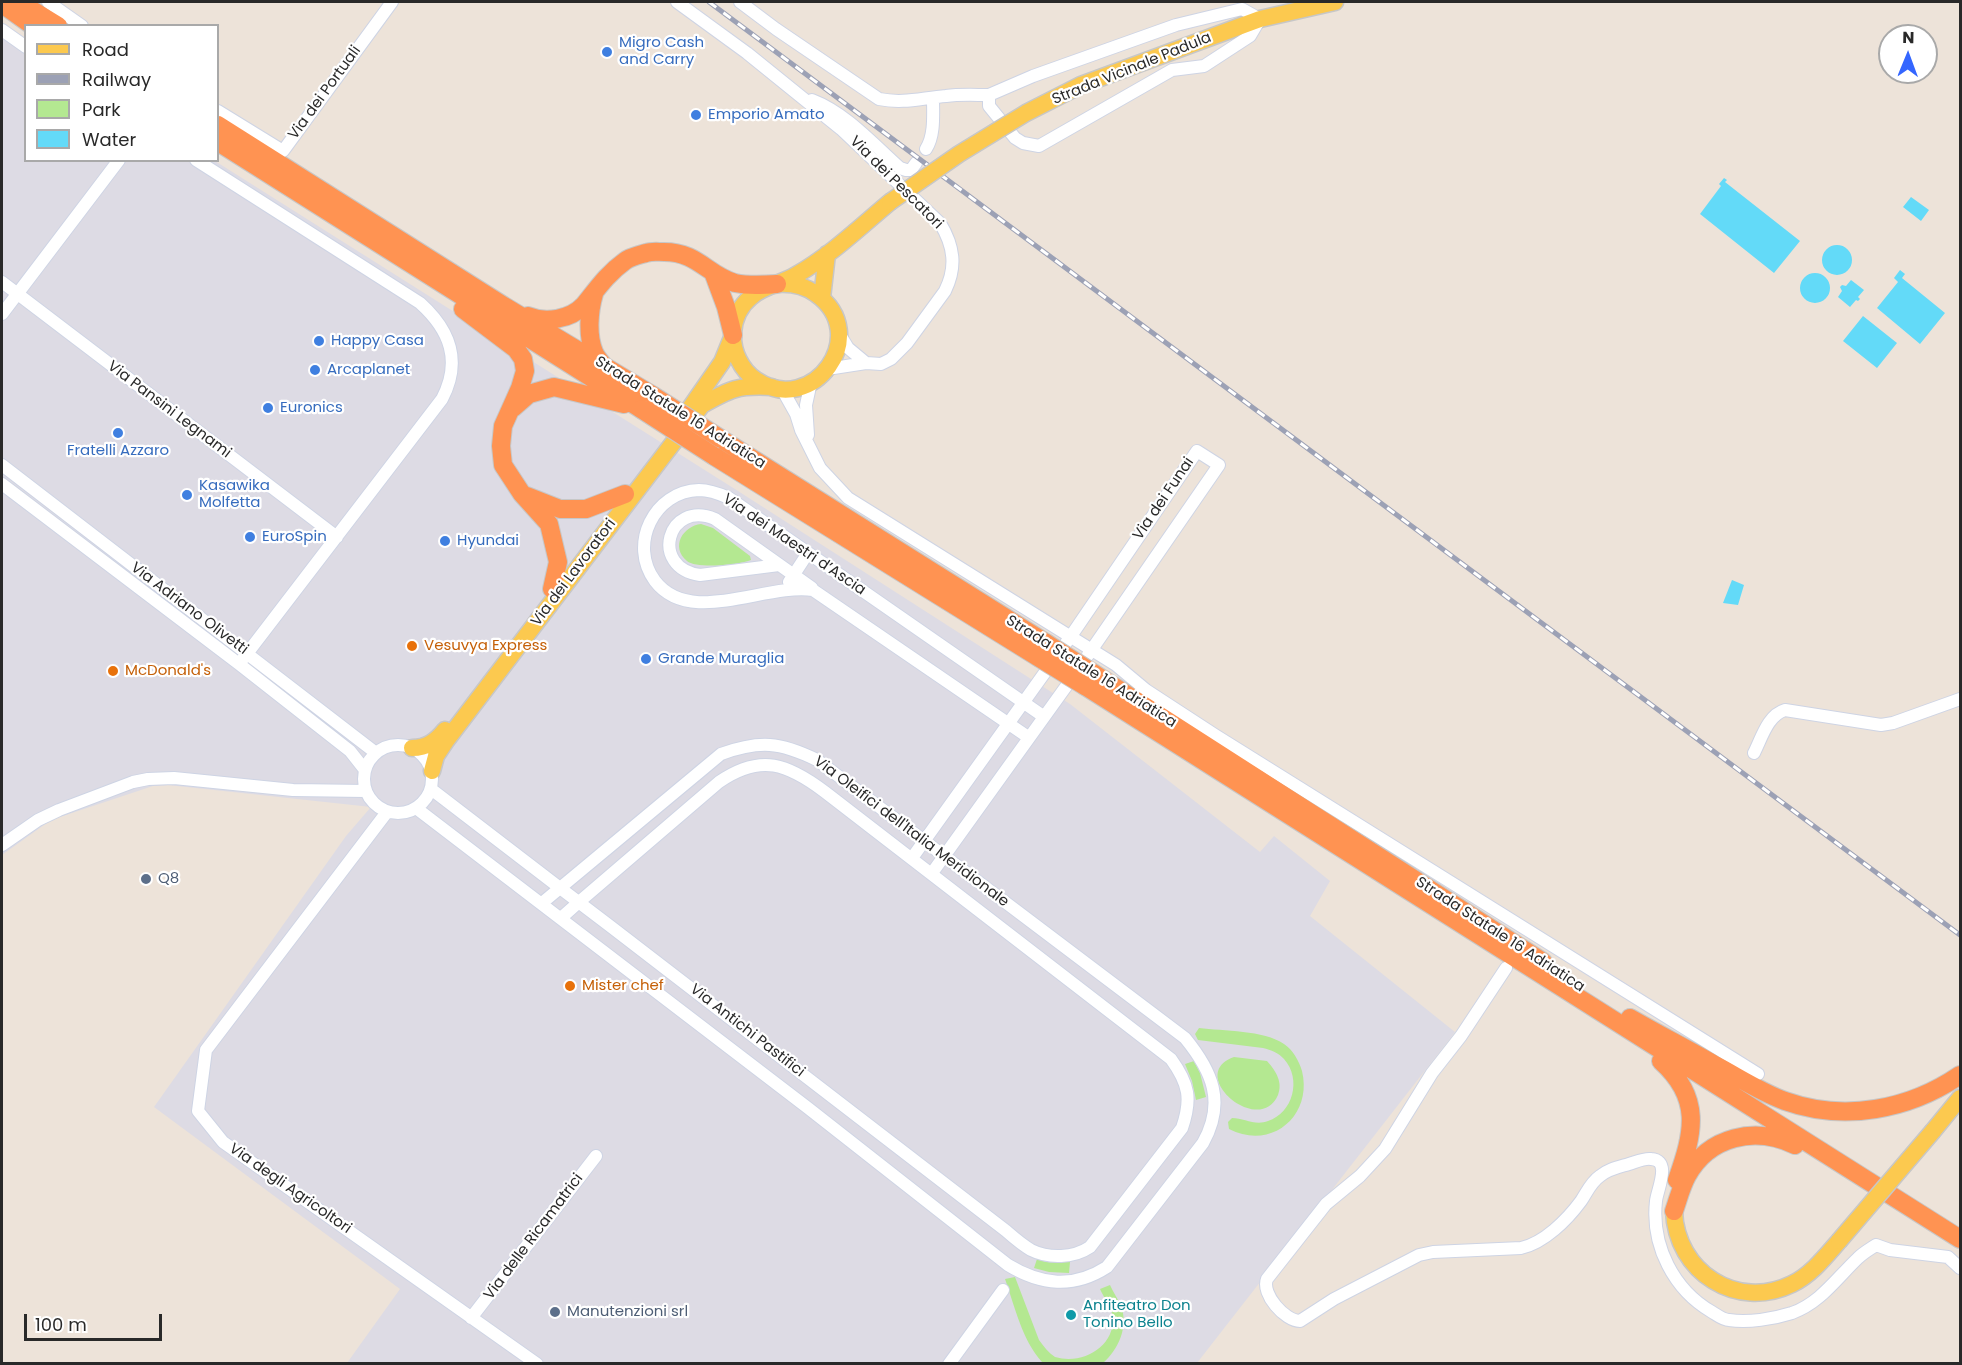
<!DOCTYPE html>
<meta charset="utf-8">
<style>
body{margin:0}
#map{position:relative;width:1962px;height:1365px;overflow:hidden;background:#ede3d9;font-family:Poppins,sans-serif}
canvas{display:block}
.frame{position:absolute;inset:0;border:3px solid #292929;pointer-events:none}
.legend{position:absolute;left:24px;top:24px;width:195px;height:138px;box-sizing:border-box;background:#fff;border:2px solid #a9a9a9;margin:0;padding:8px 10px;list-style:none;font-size:18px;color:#292929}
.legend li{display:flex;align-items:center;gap:12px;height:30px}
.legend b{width:30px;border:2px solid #a9a9a9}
.north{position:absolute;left:1878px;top:24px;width:60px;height:60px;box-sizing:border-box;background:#fff;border:2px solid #a9a9a9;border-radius:50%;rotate:1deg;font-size:16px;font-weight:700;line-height:24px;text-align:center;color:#292929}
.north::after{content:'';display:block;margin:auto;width:21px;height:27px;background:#3466ff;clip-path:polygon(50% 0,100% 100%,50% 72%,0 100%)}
.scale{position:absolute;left:24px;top:1314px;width:138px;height:27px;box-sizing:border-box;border:3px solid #292929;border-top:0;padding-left:8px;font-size:18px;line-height:21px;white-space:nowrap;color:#292929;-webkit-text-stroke:4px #fff;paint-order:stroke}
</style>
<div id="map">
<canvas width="1962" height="1365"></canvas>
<div class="frame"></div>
<ul class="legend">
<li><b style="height:8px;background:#fcc94f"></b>Road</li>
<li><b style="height:8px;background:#9ca1b5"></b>Railway</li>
<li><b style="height:16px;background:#b4e891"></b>Park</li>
<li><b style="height:16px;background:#63daf8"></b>Water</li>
</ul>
<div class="north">N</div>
<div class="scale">100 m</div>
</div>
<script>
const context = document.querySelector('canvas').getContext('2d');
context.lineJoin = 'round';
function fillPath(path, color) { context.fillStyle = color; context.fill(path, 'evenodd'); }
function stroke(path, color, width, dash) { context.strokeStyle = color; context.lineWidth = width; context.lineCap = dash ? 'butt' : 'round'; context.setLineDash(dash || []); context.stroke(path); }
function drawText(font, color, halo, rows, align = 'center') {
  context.font = font + ' Poppins,sans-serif'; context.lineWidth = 4.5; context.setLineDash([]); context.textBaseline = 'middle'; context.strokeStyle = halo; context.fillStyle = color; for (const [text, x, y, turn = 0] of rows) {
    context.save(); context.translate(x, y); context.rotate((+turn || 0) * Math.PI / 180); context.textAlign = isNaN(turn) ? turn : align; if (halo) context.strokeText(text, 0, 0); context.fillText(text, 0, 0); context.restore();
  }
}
fillPath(new Path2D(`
 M2,26l23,15 1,119 189,1 523,330 332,213 190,148 14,-16 56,45 -20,35 145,116 -258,331h-850l53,-74 -246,-182 192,-271 25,-29 -203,-22 -15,1 -102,34 -49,35z`), '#dddbe4');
fillPath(new Path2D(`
 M701,524l12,4 37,28 1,4c-11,5 -55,9 -64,1 -17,-14 -4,-35 14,-37z
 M1199,1028c24,3 65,2 85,16 9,6 15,17 18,27 11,45 -31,80 -73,58l-1,-7 4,-4c12,0 23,8 36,3 25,-8 34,-42 16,-62 -5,-6 -13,-9 -21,-11l-65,-8 -3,-6z
 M1234,1057l33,4c9,10 16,21 11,34 -19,43 -93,-21 -44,-38z
 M1194,1061l6,12 6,24 -10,3 -4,-19 -7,-17z
 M1037,1259l9,3h24l-1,11 -20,-1 -15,-4z
 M1015,1277l24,63c5,7 10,13 16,17 28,8 59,-10 58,-39 -1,-10 -9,-20 -13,-29l10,-4c3,7 8,14 11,21 8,21 -3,44 -18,57l-61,-1c-20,-22 -27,-55 -37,-83z`), '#b4e891');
fillPath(new Path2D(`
 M1724,178l3,2 -2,2 75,59 -26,32 -74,-59 21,-28 -2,-2z
 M1911,197l18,13 -8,11 -18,-14z
 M1822 260a15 15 0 1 1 30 0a15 15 0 1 1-30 0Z
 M1900,270l5,4 -3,4 43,35 -25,31 -43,-36 21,-26 -4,-4z
 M1800 288a15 15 0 1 1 30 0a15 15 0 1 1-30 0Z
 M1851,280l13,10 -6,7 2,2 -2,2 -2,-1 -6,7 -12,-10 4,-6 -2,-4 2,-2 4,1z
 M1863,316l34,27 -20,25 -34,-27z
 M1732,580l12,5 -6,20 -15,-2z`), '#63daf8');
const minor = new Path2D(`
 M48,2l34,24
 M677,2l70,51 94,76 99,94c14,23 17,44 5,68l-38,52 -16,16 -10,5 -15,-1 -39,6
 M740,2l36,27 103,70c25,5 42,-1 67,-3 14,-2 29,-1 43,-1
 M1242,9l18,10 -10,17 -46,30 -32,4 -133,76 -16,-3 -8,-5 -26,-32v-11l44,-19 143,-51z
 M2,30l24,17
 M812,100c34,13 61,44 88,68l6,2h5l5,-7
 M218,111l65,40 109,-149
 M926,149c9,-14 7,-35 7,-51
 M196,160l224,143c30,27 42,58 22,96l-203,265
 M2,282l335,255
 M2,314l117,-154
 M839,333l9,15 18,15
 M782,389l14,25 5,16 19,38 28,30 268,167 30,25 69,45 543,339
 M808,435l-2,-30 5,-23
 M2,465l374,288
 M2,484l237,180 111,87 15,19
 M779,565l-79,10c-51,-7 -33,-76 15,-56l97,69
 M789,582l19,-29
 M1028,737l-215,-147c-48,-7 -123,37 -158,-9 -27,-36 -1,-90 44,-91 11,0 21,4 30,8l314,218
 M364 779a34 34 0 1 1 68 0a34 34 0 1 1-68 0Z
 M1754,753c8,-16 14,-38 31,-43l96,15 12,-2 67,-24
 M431,789l129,99 50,38 395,304c8,7 17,15 26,20 18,9 43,8 59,-3l92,-119c10,-29 7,-44 -11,-69l-346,-267c-37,-28 -64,-39 -106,-10l-140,120 -18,16
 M416,808l392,300 200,157c33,20 65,24 99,2l96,-124c23,-41 9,-72 -18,-105l-368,-278c-37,-18 -57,-20 -96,-6l-179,149
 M387,812l-181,238 -8,61 25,31 314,222
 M2,845l36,-25 21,-10 74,-28 15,-3 26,-1 119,12 73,1
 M912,858l159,-222 126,-185 22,14 -131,190
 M932,873l143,-199
 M1506,968l-45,68 -29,37 -47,76 -25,27 -34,28 -59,75c-6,15 18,42 33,42l34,-22 85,-44 14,-3 88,-4c23,-5 46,-28 60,-47 6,-9 10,-19 19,-25 8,-7 19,-9 29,-12 7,-2 15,-6 22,-5 21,1 6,31 5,42 -5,45 18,89 56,111 5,3 11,8 17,8 19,3 44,-1 63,-7 28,-10 44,-34 66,-55 5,-5 12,-9 18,-13l14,5 58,7 12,11
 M471,1318l125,-162
 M949,1364l54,-74`);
const major = new Path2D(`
 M1081,85l179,-66 75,-17
 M777,284c14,-1 27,1 39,10 57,40 -3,124 -60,86 -15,-10 -24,-29 -23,-47 1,-14 7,-27 18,-36 13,-12 31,-13 45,-22 34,-19 64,-48 94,-73
 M822,298l5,-44
 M688,411l34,-49 11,-27
 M412,748c15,0 24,-7 33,-18
 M432,771l4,-15 10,-15 256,-336c28,-16 36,-20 70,-18
 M1933,1131l27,-33
 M1674,1211c2,61 63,100 118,73 19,-9 33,-27 47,-43`);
const highway = new Path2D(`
 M19,2l39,24
 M2,4l31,22
 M218,125l286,181 148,89
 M218,142l423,267
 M713,272l13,35 7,28
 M594,294c-5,17 -7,41 0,58 2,5 6,9 9,13
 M463,309l53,40 7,10 2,12 -5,17 -17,38 -2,20 2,19 19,29 27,30 9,38 -6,27
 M528,316c17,7 42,4 56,-11 13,-16 23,-31 41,-44 5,-4 14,-6 21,-8 6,-2 12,-1 18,-1 34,0 43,23 71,31 14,3 28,2 42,1
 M513,408l16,-14 25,-7 70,17
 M721,439l325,204
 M714,456l324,201
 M527,496l33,13h26l39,-15
 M1093,673l450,289
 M1085,686l875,553
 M1630,1018c28,16 57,31 85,47 23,12 45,27 70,36 59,21 124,9 175,-26
 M1661,1061c41,37 33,71 16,119
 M1674,1211c4,-11 7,-24 13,-35 22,-40 68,-50 108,-31`);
stroke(minor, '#ced4e4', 14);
stroke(major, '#c7c7c7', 19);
stroke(highway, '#c7c7c7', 20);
stroke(minor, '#fff', 12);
stroke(major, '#fcc94f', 16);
stroke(highway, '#ff9352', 18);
const rail = new Path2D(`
 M709,2l1251,933`);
stroke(rail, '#9ca1b5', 5);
stroke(rail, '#fff', 3, [9]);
const majorBridge = new Path2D(`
 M890,202l69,-48 67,-41 55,-28
 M1839,1241l94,-110`);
const highwayBridge = new Path2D(`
 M652,395l69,44
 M641,409l73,47
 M1046,643l47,30
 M1038,657l47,29`);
stroke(majorBridge, '#c7c7c7', 19, []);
stroke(highwayBridge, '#c7c7c7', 20, []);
stroke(majorBridge, '#fcc94f', 16);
stroke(highwayBridge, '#ff9352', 18);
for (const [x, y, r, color] of [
 [607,52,6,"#3f7fe0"],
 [696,115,6,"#3f7fe0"],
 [319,341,6,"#3f7fe0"],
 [315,370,6,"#3f7fe0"],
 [268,408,6,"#3f7fe0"],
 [118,433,6,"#3f7fe0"],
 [187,495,6,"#3f7fe0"],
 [250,537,6,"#3f7fe0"],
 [445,541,6,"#3f7fe0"],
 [412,646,6,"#e8710a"],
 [646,659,6,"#3f7fe0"],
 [113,671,6,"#e8710a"],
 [146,879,6,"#5c6f8a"],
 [570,986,6,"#e8710a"],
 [555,1312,6,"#5c6f8a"],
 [1071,1315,6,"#0f9aa8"]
]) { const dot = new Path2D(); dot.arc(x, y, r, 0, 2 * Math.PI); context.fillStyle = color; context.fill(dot); stroke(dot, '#fff', 2); }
drawText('15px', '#366cbe', '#fff', [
 ["Migro Cash",619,43],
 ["and Carry",619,60],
 ["Emporio Amato",708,115],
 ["Happy Casa",331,341],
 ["Arcaplanet",327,370],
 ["Euronics",280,408],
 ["Fratelli Azzaro",118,451,"center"],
 ["Kasawika",199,486],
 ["Molfetta",199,503],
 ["EuroSpin",262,537],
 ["Hyundai",457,541],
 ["Grande Muraglia",658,659]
], 'left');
drawText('15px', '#292929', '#fff', [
 ["Strada Vicinale Padula",1132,69,-22],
 ["Via dei Portuali",325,93,-54],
 ["Via dei Pescatori",896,183,45],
 ["Via Pansini Legnami",169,410,37],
 ["Strada Statale 16 Adriatica",680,413,32],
 ["Via dei Funai",1164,499,-56],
 ["Via dei Maestri d’Ascia",794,545,34],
 ["Via dei Lavoratori",574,573,-53],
 ["Via Adriano Olivetti",189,609,37],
 ["Strada Statale 16 Adriatica",1091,672,32],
 ["Via Oleifici dell'Italia Meridionale",911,832,37],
 ["Strada Statale 16 Adriatica",1500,935,33],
 ["Via Antichi Pastifici",747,1031,38],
 ["Via degli Agricoltori",290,1189,35],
 ["Via delle Ricamatrici",534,1237,-53]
]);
drawText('15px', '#c56008', '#fff', [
 ["Vesuvya Express",424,646],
 ["McDonald's",125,671],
 ["Mister chef",582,986]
], 'left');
drawText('15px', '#4e5e75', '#fff', [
 ["Q8",158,879],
 ["Manutenzioni srl",567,1312]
], 'left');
drawText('15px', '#0d838f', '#fff', [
 ["Anfiteatro Don",1083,1306],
 ["Tonino Bello",1083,1323]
], 'left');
</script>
